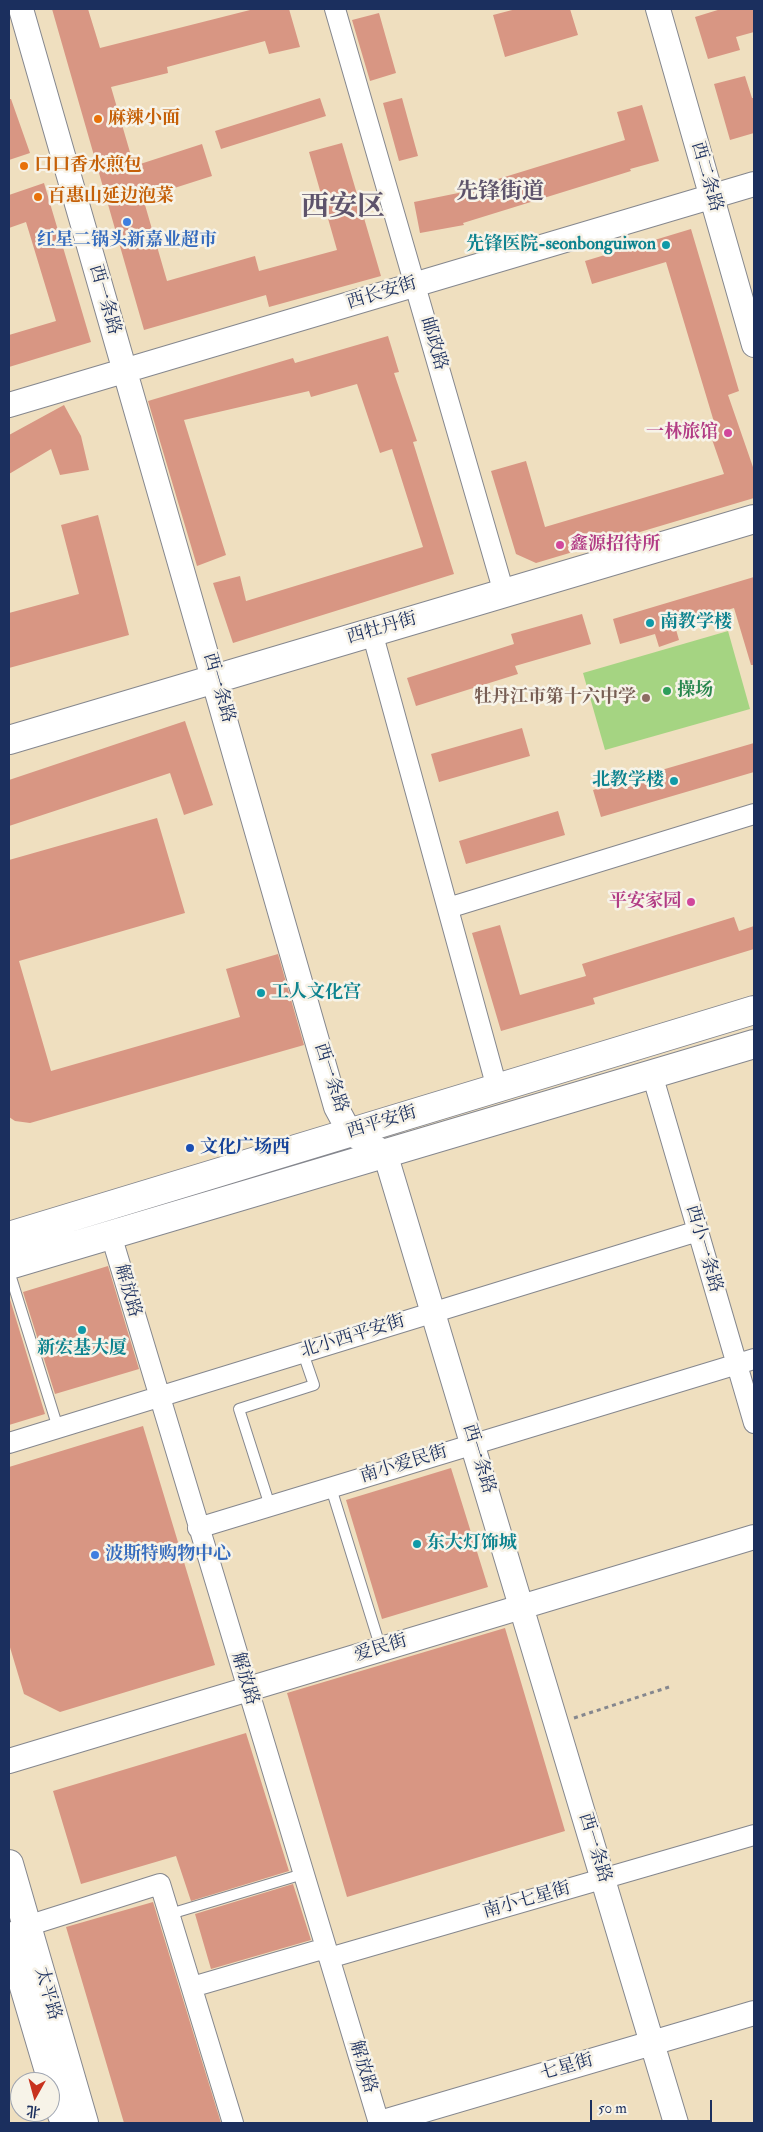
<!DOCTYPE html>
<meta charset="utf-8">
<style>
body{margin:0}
#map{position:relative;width:763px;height:2132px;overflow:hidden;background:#efdfbf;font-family:"IM FELL Double Pica","Noto Serif SC",serif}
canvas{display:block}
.frame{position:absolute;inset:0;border:10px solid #1b2f5e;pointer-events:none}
.north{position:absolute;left:10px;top:2072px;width:50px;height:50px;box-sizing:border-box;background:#f7f3e8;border:1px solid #9fa5b1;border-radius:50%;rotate:187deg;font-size:14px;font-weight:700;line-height:20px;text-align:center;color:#1b2f5e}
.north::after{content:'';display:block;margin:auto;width:18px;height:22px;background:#c8321e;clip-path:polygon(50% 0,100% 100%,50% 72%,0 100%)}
.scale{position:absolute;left:590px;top:2100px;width:122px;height:22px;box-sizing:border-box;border:2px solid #1b2f5e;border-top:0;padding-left:6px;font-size:15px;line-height:18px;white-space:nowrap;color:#1b2f5e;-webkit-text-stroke:4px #f7f3e8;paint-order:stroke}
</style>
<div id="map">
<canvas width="763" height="2132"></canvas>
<div class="frame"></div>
<div class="north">北</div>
<div class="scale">50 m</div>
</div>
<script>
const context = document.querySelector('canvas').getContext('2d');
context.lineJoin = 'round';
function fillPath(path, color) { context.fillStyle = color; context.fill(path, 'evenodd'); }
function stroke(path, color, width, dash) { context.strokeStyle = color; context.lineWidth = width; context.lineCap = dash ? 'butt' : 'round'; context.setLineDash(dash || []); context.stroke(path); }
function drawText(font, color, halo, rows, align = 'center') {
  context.font = font + ' "IM FELL Double Pica","Noto Serif SC",serif'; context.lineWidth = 5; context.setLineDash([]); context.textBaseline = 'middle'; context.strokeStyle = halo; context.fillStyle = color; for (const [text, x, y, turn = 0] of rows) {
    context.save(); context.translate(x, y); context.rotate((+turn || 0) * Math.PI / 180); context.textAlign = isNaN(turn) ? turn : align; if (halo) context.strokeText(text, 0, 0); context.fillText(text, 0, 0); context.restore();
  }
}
fillPath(new Path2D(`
 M728,631l22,78 -145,41 -22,-77z`), '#a5d482');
fillPath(new Path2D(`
 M52,9h36l12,39 154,-39h35l11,38 -31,7 -4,-13 -98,26 1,6 -57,14 23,79 68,-22 10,32 -69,22 24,83 88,-25 4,15 78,-21 -28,-98 33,-9 39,133 -112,31 -3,-12 -122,35z
 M516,9h54l8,26 -73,22 -12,-42z
 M721,9h33v23l-18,5 4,13 -32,9 -13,-42z
 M379,13l17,60 -26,8 -18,-61z
 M745,76l7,22h2v35l-24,7 -16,-56z
 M320,98l6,18 -105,33 -6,-18z
 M402,98l16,58 -19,5 -16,-58z
 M9,99h2l19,54 -21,7z
 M642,105l17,56 -29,8 1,2 -168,52 1,2 -44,8 -6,-31 59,-12 -1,-3 153,-47 -8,-28z
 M44,183l47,159 -82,25v-32l47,-14 -30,-99 -17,6v-33z
 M691,229l48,162 -11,4 26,75v28l-218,65 -20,-9 -25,-83 35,-10 19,66 179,-53 -17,-49 7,-3 -48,-160 -74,22 -7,-23z
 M388,336l11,36 -5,1 23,68 -4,1 41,132 -221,69 -20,-60 27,-7 6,25 177,-54 -31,-98 -12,4 -23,-69 -46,13 -2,-6 -125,29 42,135 -29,11 -49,-165 145,-43 2,5z
 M64,405l17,31 8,34 -29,5 -9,-26 -42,25v-39z
 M98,515l31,120 -120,33v-55l70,-19 -18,-69z
 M754,577v88h-3l-17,-57 -59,18 4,14 -20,7 -4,-13 -35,10 -7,-25z
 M582,614l9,30 -76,22 3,8 -102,32 -9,-28 107,-34 -3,-10z
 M185,721l28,84 -29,10 -14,-42 -161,53v-46z
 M522,728l8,28 -91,26 -8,-28z
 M754,743v29l-153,45 -8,-27z
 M558,811l7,24 -99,29 -7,-23z
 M157,818l28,95 -166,48 32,110 189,-54 -14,-48 52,-15 26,91 -274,78 -15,-2 -6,-4v-257z
 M734,917l5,14 15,-5v23l-161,49 2,6 -94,27 -29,-98 28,-8 20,70 66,-19 -4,-12z
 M108,1266l31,103 -84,25 -32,-102z
 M9,1296l36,118 -36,11z
 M143,1426l72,239 -155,47 -36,-18 -15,-50v-177z
 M451,1468l37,119 -106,32 -36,-119z
 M505,1628l60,203 -218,66 -60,-204z
 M246,1733l43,138 -98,30 -15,-45 -95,28 -28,-93z
 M293,1884l18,56 -100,29 -16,-55z
 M153,1902l68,221h-97l-58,-196z`), '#d89683');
const service = new Path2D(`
 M9,1271l49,157
 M331,1488l50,161
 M270,1506l-31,-97 75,-24 -11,-32
 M170,1914l133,-40`);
const minor = new Path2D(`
 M335,9l169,584
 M372,632l125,456
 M448,908l306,-94
 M652,1074l102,349
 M111,1235l268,888
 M9,1443l689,-212
 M198,1528l556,-169
 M27,1926l133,-42 73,239
 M329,1958l425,-123
 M192,1987l134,-39`);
const tertiary = new Path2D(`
 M21,9l315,1098 14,26 35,20 291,970
 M658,9l96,336
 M9,405l745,-221
 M9,1761l745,-224
 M380,2123l374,-110`);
const secondary = new Path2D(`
 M9,740l745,-221
 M9,1236l745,-226
 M9,1265l745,-221
 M9,1864l75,259
 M9,1936l53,179`);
stroke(service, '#85878e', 12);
stroke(minor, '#85878e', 22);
stroke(tertiary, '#85878e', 26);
stroke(secondary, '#85878e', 30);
stroke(new Path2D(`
 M574,1718l95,-31`), '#85878e', 3, [4, 4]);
stroke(service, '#fff', 10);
stroke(minor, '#fff', 20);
stroke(tertiary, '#fff', 24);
stroke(secondary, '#fff', 28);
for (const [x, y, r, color] of [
 [98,119,5,"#e8710a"],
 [24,166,5,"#e8710a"],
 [38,197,5,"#e8710a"],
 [127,222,5,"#3f7fe0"],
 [666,245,5,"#0f9aa8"],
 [728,433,5,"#d1479c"],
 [560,545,5,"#d1479c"],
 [650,623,5,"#0f9aa8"],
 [667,691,5,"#2e9e5b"],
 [646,698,5,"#8d6e63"],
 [674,781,5,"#0f9aa8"],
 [691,902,5,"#d1479c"],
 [261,993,5,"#0f9aa8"],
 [190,1148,5,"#1a4fb4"],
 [82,1330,5,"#0f9aa8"],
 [417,1544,5,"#0f9aa8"],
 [95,1555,5,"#3f7fe0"]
]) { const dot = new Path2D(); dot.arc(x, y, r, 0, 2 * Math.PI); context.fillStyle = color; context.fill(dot); stroke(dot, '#f7f3e8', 2); }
drawText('bold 18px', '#c56008', '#f7f3e8', [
 ["麻辣小面",108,119],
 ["口口香水煎包",34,166],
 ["百惠山延边泡菜",48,197]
], 'left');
drawText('18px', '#1b2f5e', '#f7f3e8', [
 ["西二条路",706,177,74],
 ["西长安街",382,294,-17],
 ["西一条路",104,300,74],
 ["邮政路",433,344,74],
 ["西牡丹街",382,629,-16],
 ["西一条路",218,688,74],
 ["西一条路",330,1078,72],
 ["西平安街",382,1123,-17],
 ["西小一条路",703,1249,74],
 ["解放路",127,1291,74],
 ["北小西平安街",353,1337,-17],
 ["西一条路",478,1459,73],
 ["南小爱民街",404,1465,-17],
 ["爱民街",381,1649,-17],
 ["解放路",244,1679,73],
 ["西一条路",594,1848,73],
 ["南小七星街",527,1901,-16],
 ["太平路",47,1994,74],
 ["解放路",362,2067,73],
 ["七星街",567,2068,-16]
]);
drawText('bold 18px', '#366cbe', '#f7f3e8', [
 ["红星二锅头新嘉业超市",127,241],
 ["波斯特购物中心",105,1555,"left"]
]);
drawText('bold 18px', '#0d838f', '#f7f3e8', [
 ["先锋医院-seonbonguiwon",656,245,"right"],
 ["南教学楼",660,623],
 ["北教学楼",664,781,"right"],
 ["工人文化宫",271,993],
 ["新宏基大厦",82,1349,"center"],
 ["东大灯饰城",427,1544]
], 'left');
drawText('bold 18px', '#b23c85', '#f7f3e8', [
 ["一林旅馆",718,433],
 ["鑫源招待所",570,545,"left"],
 ["平安家园",681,902]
], 'right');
drawText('bold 18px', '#27864d', '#f7f3e8', [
 ["操场",677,691]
], 'left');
drawText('bold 18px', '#785e54', '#f7f3e8', [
 ["牡丹江市第十六中学",636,698]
], 'right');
drawText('bold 18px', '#164399', '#f7f3e8', [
 ["文化广场西",200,1148]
], 'left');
drawText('bold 22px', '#5d536b', '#f7f3e8', [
 ["先锋街道",500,193]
]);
drawText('bold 28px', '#5d536b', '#f7f3e8', [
 ["西安区",343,209]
]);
</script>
